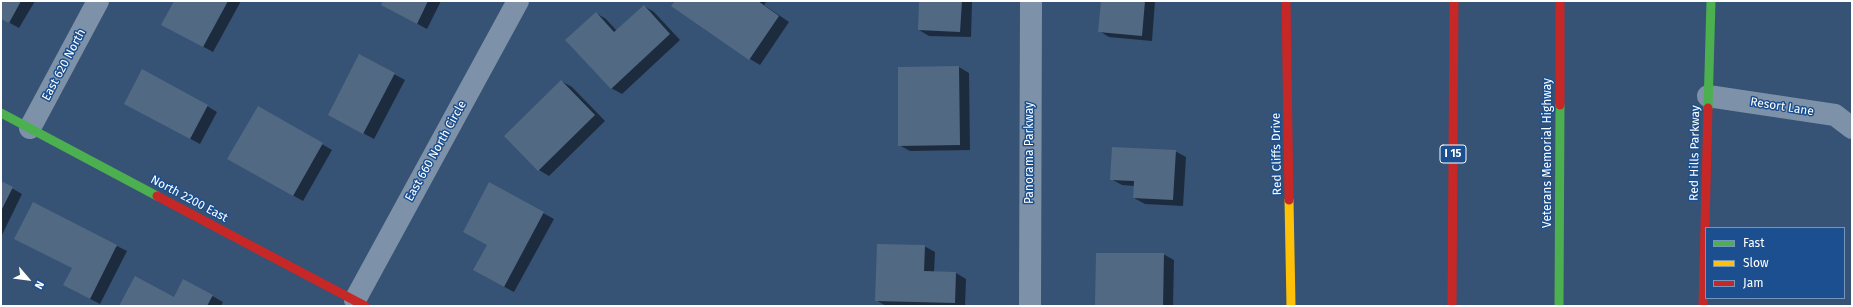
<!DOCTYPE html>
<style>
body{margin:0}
#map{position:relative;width:1853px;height:307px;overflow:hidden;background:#365274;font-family:"Fira Sans",sans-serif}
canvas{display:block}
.frame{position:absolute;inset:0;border:2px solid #fff;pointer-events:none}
.legend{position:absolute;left:1705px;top:227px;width:140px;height:72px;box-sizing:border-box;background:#1b4f8f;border:1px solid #7695bc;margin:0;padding:5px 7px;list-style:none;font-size:12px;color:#fff}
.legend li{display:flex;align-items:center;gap:8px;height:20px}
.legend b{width:20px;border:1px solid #7695bc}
.north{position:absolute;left:8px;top:259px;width:40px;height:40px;-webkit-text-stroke:3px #1b4f8f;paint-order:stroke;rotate:118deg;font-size:11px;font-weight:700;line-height:16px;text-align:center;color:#fff}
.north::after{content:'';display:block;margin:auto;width:14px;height:18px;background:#fff;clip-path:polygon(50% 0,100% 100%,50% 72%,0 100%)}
</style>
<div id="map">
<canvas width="1853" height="307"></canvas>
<div class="frame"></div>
<ul class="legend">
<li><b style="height:5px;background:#4caf50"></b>Fast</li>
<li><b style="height:5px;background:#ffc107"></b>Slow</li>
<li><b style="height:5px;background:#c62828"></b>Jam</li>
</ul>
<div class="north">N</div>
</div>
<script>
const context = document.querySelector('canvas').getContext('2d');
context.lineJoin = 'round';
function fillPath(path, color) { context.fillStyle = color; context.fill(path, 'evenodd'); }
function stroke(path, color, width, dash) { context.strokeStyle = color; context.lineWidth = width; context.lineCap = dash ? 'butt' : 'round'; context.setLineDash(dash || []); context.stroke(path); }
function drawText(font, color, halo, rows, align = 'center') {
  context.font = font + ' "Fira Sans",sans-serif'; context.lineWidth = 3; context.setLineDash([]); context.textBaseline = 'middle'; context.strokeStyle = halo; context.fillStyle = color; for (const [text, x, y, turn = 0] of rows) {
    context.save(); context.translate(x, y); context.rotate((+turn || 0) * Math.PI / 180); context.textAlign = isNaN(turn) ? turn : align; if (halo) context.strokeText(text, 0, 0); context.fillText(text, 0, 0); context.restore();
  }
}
fillPath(new Path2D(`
 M1,1h34l-16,27 -18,-10z
 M175,1h66l-28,51 -40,-22z
 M384,1h57l-14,28 -45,-24z
 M676,1h91l-3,4 25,17 -29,43 -10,-6z
 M920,1h52l-1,36 -42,-1 -10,-6z
 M1102,1h53l-3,40 -43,-4 -10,-6z
 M644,6l10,6 26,28 -58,54 -11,-6 -15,-75 10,6 11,12z
 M360,56l45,24 -31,59 -35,-19z
 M959,67l10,6 1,77 -60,1 -11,-6z
 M561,81l11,6 33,34 -56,55 -10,-6z
 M207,106l10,6 -17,32 -65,-35z
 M258,107l74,43 -29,51 -75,-42z
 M1175,151l11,6 -3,49 -38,-2 -11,-6 1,-12 -13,-1 -11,-6z
 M1,182l21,12 -20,41h-1z
 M490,184l64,35 -40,73 -30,-16 4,-31z
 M117,246l10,5 -27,53 -25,-13z
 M924,246l11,6 -1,20 22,1 10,6 -1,27h-79l-10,-6z
 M1163,254l11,6 -1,46h-77z
 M184,280l39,22 -2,4h-101l54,-8z`), '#0007');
fillPath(new Path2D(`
 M1,1h20l-12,22 -8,-4z
 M174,1h54l-25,46 -42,-22z
 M383,1h45l-11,23 -36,-19z
 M675,1h83l21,15 -30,44 -78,-54z
 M919,1h43l-2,31 -42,-2z
 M1101,1h44l-3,35 -44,-4z
 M644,5l26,29 -59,55 -46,-49 31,-28 18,20z
 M359,54l36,19 -32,61 -35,-19z
 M959,66l1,79 -62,1v-79z
 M142,69l66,36 -18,34 -66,-35z
 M561,80l34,35 -57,56 -34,-35z
 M258,106l65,37 -30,53 -66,-37z
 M1112,147l64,3 -3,50 -40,-2 1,-17 -24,-1z
 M1,181l12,6 -12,24z
 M489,182l55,30 -40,75 -31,-17 14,-25 -24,-13z
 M33,202l84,43 -27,54 -27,-14 9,-17 -58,-29z
 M877,244l48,1 -1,26 32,1 -1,31 -80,-2z
 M1096,253h68l-1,53h-68z
 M135,276l39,21 9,-18 30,16 -6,11h-88z`), '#526984');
stroke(new Path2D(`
 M1708,96l127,19 17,13
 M30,128l68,-127
 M355,300l163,-299
 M1030,306l1,-305`), '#7d92a8', 22);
stroke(new Path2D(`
 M1708,108l3,-107
 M1,113l156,83
 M1559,306l1,-201`), '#4caf50', 9);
stroke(new Path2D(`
 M1289,200l2,106`), '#ffc107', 9);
stroke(new Path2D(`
 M1286,1l3,199
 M1560,105v-104
 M157,196l208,110
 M1452,306l2,-305
 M1703,306l5,-198`), '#c62828', 9);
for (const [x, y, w] of [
 [1453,154,26]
]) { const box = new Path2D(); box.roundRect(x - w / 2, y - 9, w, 18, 3); context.fillStyle = '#1b4f8f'; context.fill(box); stroke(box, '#fff', 1); }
drawText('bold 11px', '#fff', null, [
 ["I 15",1453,154]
]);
drawText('12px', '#fff', '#1b4f8f', [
 ["East 620 North",64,65,-62],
 ["Resort Lane",1782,107,9],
 ["East 660 North Circle",436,151,-61],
 ["Panorama Parkway",1030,153,-90],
 ["Veterans Memorial Highway",1548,153,-90],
 ["Red Hills Parkway",1695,153,-89],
 ["Red Cliffs Drive",1277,154,-91],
 ["North 2200 East",189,199,28]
]);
</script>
